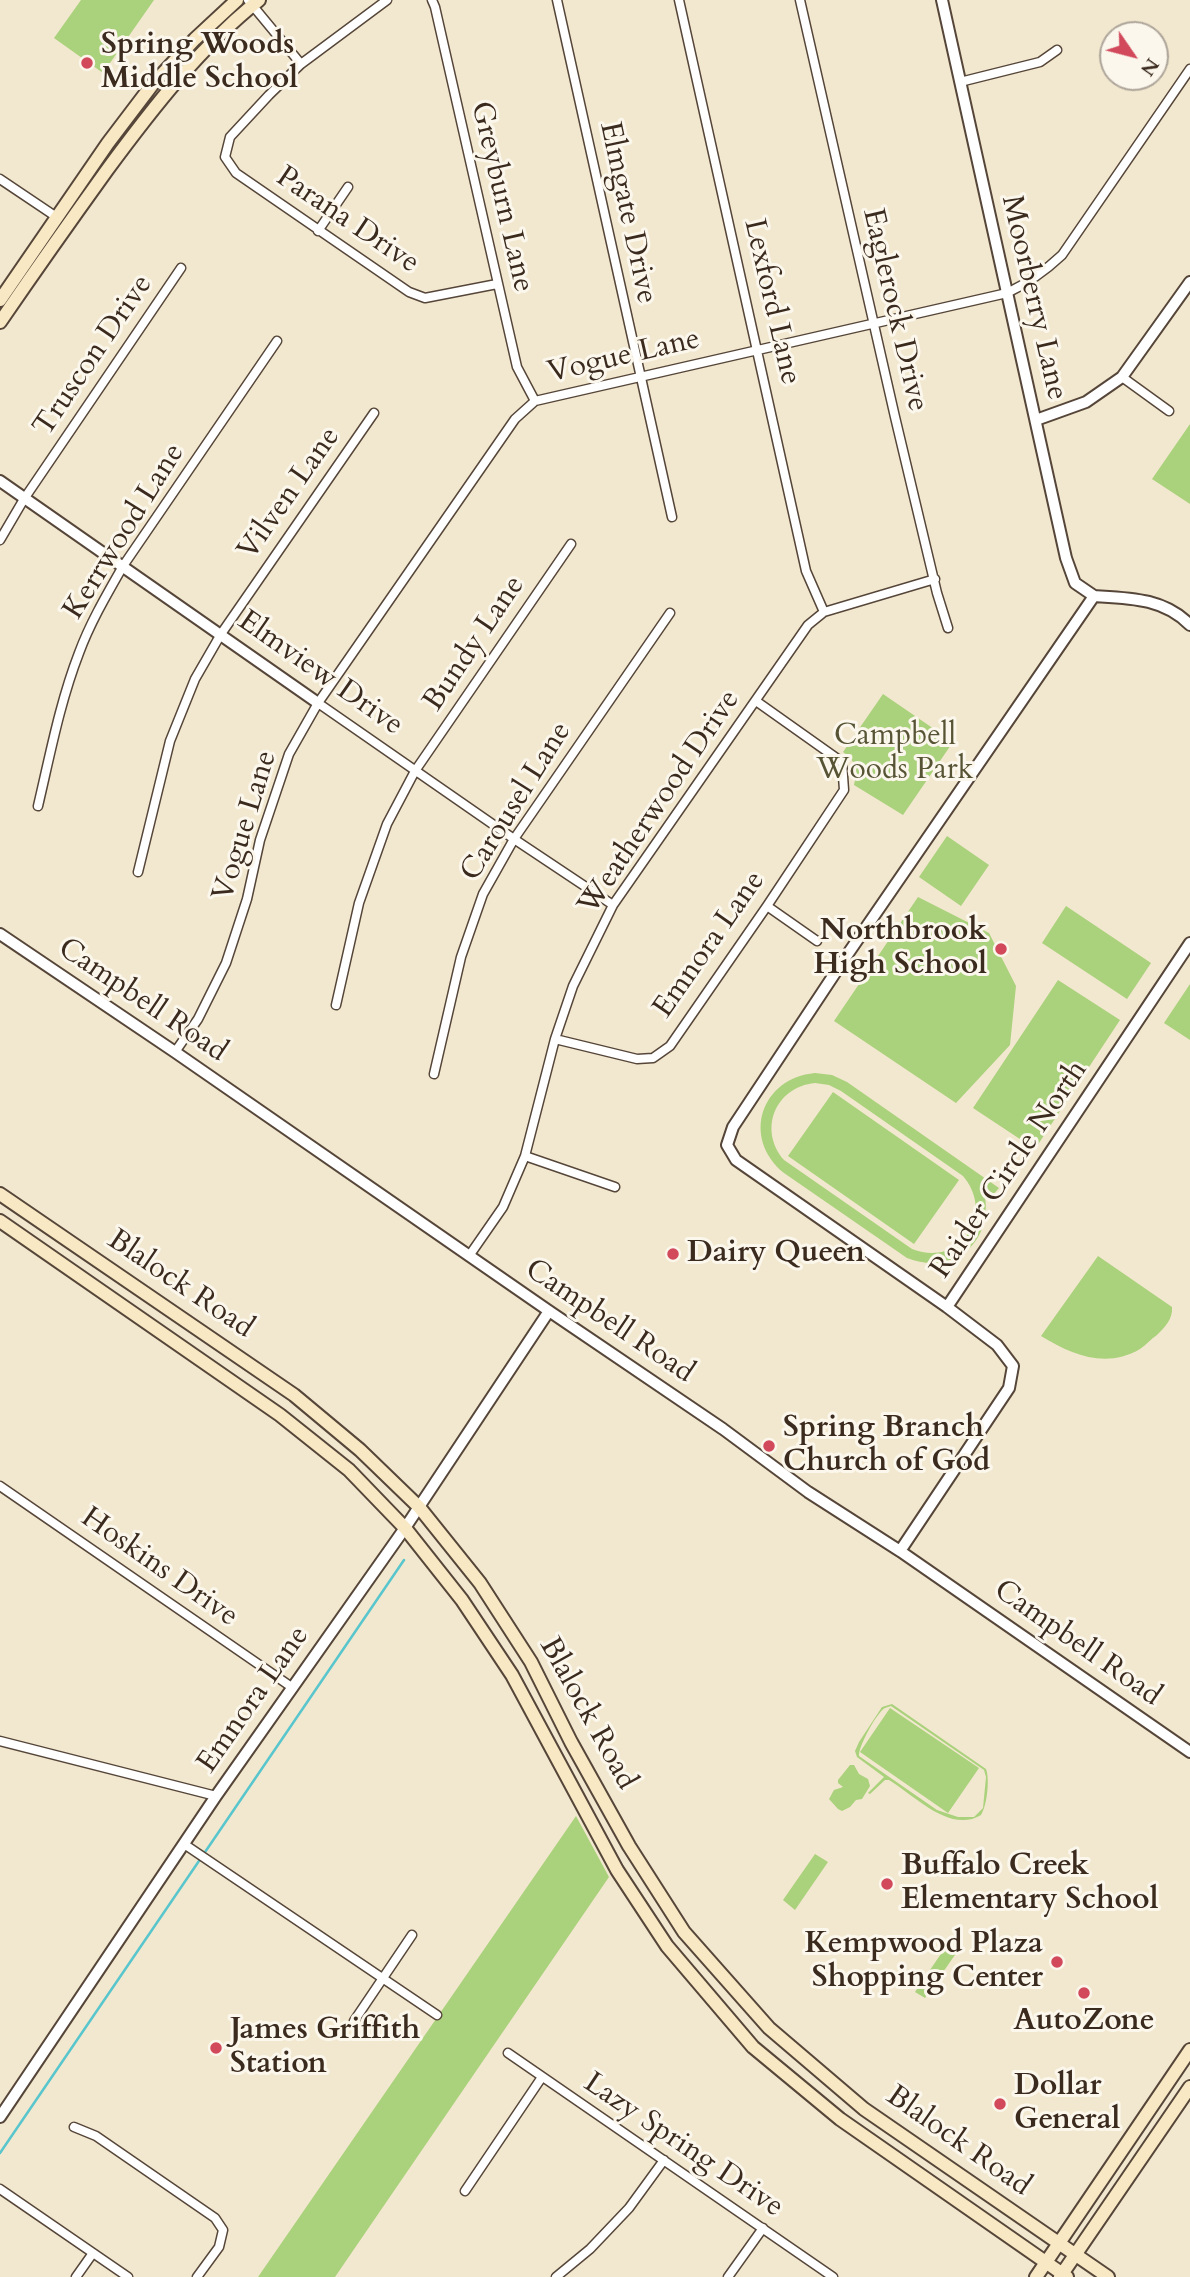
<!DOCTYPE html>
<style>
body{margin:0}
#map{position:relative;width:1190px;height:2277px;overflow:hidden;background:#f2e8cf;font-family:Cardo,serif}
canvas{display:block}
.north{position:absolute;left:1099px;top:21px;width:70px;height:70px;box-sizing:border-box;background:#fbf7ec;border:2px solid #aea59a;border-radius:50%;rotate:125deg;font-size:19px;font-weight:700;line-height:28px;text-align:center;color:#3b2a1e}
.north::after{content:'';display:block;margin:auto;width:24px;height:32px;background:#d1495b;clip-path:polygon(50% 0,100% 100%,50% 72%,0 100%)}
</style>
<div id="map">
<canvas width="1190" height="2277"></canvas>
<div class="north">N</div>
</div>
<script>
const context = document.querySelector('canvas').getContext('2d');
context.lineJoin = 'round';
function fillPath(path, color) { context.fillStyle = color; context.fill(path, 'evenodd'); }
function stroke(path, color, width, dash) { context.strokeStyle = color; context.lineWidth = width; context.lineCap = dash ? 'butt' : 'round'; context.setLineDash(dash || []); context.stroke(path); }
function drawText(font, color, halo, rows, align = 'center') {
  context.font = font + ' Cardo,serif'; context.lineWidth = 6; context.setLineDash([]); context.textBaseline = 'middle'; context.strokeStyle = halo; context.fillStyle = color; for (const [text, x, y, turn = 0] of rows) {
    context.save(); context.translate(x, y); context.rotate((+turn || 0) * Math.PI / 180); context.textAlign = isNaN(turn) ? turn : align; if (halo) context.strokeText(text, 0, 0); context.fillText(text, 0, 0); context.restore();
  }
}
fillPath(new Path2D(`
 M81,0h73l-51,73 -49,-35z
 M1190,424v80l-38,-25z
 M883,694l70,48 -50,73 -49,-30c4,-15 2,-24 -11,-33z
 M947,836l42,29 -28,41 -42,-29z
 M918,897l71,36 27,53 -6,59 -54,58 -122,-82z
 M1066,906l85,57 -24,36 -85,-56z
 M1058,980l62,40 -85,129 -62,-41z
 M1190,984v56l-26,-17z
 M815,1073l17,2 15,7 152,106 -7,8 -8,-5c11,49 -29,86 -77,67l-123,-85c-43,-35 -23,-95 31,-100zM815,1083l14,2 12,6 122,85c33,39 -3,92 -51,73l-128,-89c-26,-30 -9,-73 31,-77z
 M833,1092l126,88 -45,64 -126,-88z
 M1098,1256l74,51c1,12 -7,20 -15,28 -6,4 -11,10 -17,14 -34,20 -68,6 -99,-13z
 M892,1704l94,65c4,10 1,37 -5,46 -31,19 -67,-20 -92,-35h-4l-15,14 -2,-1 16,-16 -27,-20 -2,-6 4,-9 23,-35zM891,1706l93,64 2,7 -3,31 -9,9h-16l-21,-7 -78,-54c-1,-9 18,-44 26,-48 2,-1 4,-1 6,-2z
 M890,1708l89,60 -31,45 -88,-61z
 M850,1765h4l5,9 9,5 2,7 -8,13 -6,1 -6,7 -8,4 -4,-2 -9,-10 5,-9 9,-3 -5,-4v-3z
 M576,1816l33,61 -274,400h-77z
 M815,1854l13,8 -33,48 -12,-10z
 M947,1945l10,7 -32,46 -10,-6z`), '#aad17b');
stroke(new Path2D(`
 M0,2153l404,-593`), '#58c6cc', 2.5);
const minor = new Path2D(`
 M248,0l53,64
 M387,0l-86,64 -32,31 -39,42 -5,20 11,16 173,119 16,6 72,-14
 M432,0l3,7 82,360 18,34
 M557,0l115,517
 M679,0l127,571 18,41
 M800,0l95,417 42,176 11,35
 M960,82l80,-20 17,-12
 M0,179l58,39
 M318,231l30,-44
 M1122,377l47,34
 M0,540l24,-41 157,-231
 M318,703l196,136 99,66
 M38,806c12,-51 22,-104 41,-153 11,-30 28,-59 44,-87l154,-225
 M138,872l32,-131 25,-62 26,-45 153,-221
 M767,906l50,35
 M336,1005l23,-102 28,-79 28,-53 156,-227
 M555,1039l82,20 16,-1 17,-12 97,-140 77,-116 -2,-28 -86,-61
 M175,1052l23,-33 28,-56 21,-64 13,-59 29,-86 29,-51 197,-284 20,-18 472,-108c21,-10 38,-22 55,-38l128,-186
 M434,1074l27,-117 22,-63 31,-55 156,-226
 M525,1156l90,31
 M469,1256l34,-49 22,-51 30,-117 18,-53 40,-81 195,-280 16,-13 111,-33
 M0,1486l293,202
 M0,1741l216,55
 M184,1844l253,171
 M354,2021l58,-86
 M508,2053l325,224
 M74,2127l22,9 119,82 8,12 -4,17 -22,30
 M0,2189l128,88
 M465,2191l77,-114
 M76,2277l17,-24
 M556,2277l34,-28 39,-41 35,-48
 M728,2277l35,-49`);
const tertiary = new Path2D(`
 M942,0l124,558 9,25 19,13
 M1036,420l50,-18 36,-25 68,-95
 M0,481l318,222
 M1094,596c35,2 70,2 96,29
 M0,934l175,118 374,259 174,118 85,63 92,59 290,201
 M947,1307l243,-364
 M900,1551l109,-163 4,-22 -16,-21 -50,-38 -211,-147 -9,-15 6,-18 112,-169 249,-362
 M0,2117l216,-321 189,-268 144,-217`);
const secondary = new Path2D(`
 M0,300l108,-157 44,-58 43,-46 42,-39
 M0,322c35,-51 71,-102 107,-152 45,-61 93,-123 152,-170
 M0,1194l294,201 66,55 59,57 61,76 51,79 40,80 58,104 55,86 85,96 95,81 244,168
 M0,1221l280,194 69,55 56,58 57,72 50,75 105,195 50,76 86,101 87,72 227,158
 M1036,2277l154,-227
 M1060,2277l130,-190`);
stroke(minor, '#564639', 11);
stroke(tertiary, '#564639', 14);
stroke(secondary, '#564639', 16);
stroke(minor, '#fff', 8);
stroke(tertiary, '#fff', 10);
stroke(secondary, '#f8e8c3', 12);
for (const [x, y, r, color] of [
 [87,63,7,"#d1495b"],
 [1001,949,7,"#d1495b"],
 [673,1254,7,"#d1495b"],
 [769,1446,7,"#d1495b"],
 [887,1884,7,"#d1495b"],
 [1057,1962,7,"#d1495b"],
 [1084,1993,7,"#d1495b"],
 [216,2048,7,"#d1495b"],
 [1000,2104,7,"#d1495b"]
]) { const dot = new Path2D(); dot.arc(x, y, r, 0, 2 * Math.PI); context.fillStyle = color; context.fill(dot); stroke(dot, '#fbf7ec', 2.5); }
drawText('bold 30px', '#3b2a1e', '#fbf7ec', [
 ["Spring Woods",101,46],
 ["Middle School",101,80],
 ["Northbrook",987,932,"right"],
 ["High School",987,966,"right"],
 ["Dairy Queen",687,1254],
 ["Spring Branch",783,1429],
 ["Church of God",783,1463],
 ["Buffalo Creek",901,1867],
 ["Elementary School",901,1901],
 ["Kempwood Plaza",1043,1945,"right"],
 ["Shopping Center",1043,1979,"right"],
 ["AutoZone",1084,2022,"center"],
 ["James Griffith",230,2031],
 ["Station",230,2065],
 ["Dollar",1014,2087],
 ["General",1014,2121]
], 'left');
drawText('30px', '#3b2a1e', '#fbf7ec', [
 ["Greyburn Lane",501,197,77],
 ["Elmgate Drive",627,213,78],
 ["Parana Drive",347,221,34],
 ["Moorberry Lane",1033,298,77],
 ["Lexford Lane",771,302,77],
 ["Eaglerock Drive",894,310,77],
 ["Truscon Drive",94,356,-56],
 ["Vogue Lane",624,357,-13],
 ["Vilven Lane",290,494,-55],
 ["Kerrwood Lane",125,532,-58],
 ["Bundy Lane",475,644,-56],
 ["Elmview Drive",320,674,35],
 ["Carousel Lane",517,802,-58],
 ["Weatherwood Drive",660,803,-56],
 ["Vogue Lane",246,826,-73],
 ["Emnora Lane",710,945,-55],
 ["Campbell Road",142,1001,34],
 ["Raider Circle North",1010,1170,-56],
 ["Blalock Road",180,1285,34],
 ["Campbell Road",609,1322,34],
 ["Hoskins Drive",159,1568,35],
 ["Campbell Road",1077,1644,35],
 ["Emnora Lane",254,1700,-55],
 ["Blalock Road",587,1714,61],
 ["Blalock Road",958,2142,35],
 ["Lazy Spring Drive",683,2146,34]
]);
drawText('30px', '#575435', '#fbf7ec', [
 ["Campbell",895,737],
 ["Woods Park",895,771]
]);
</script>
